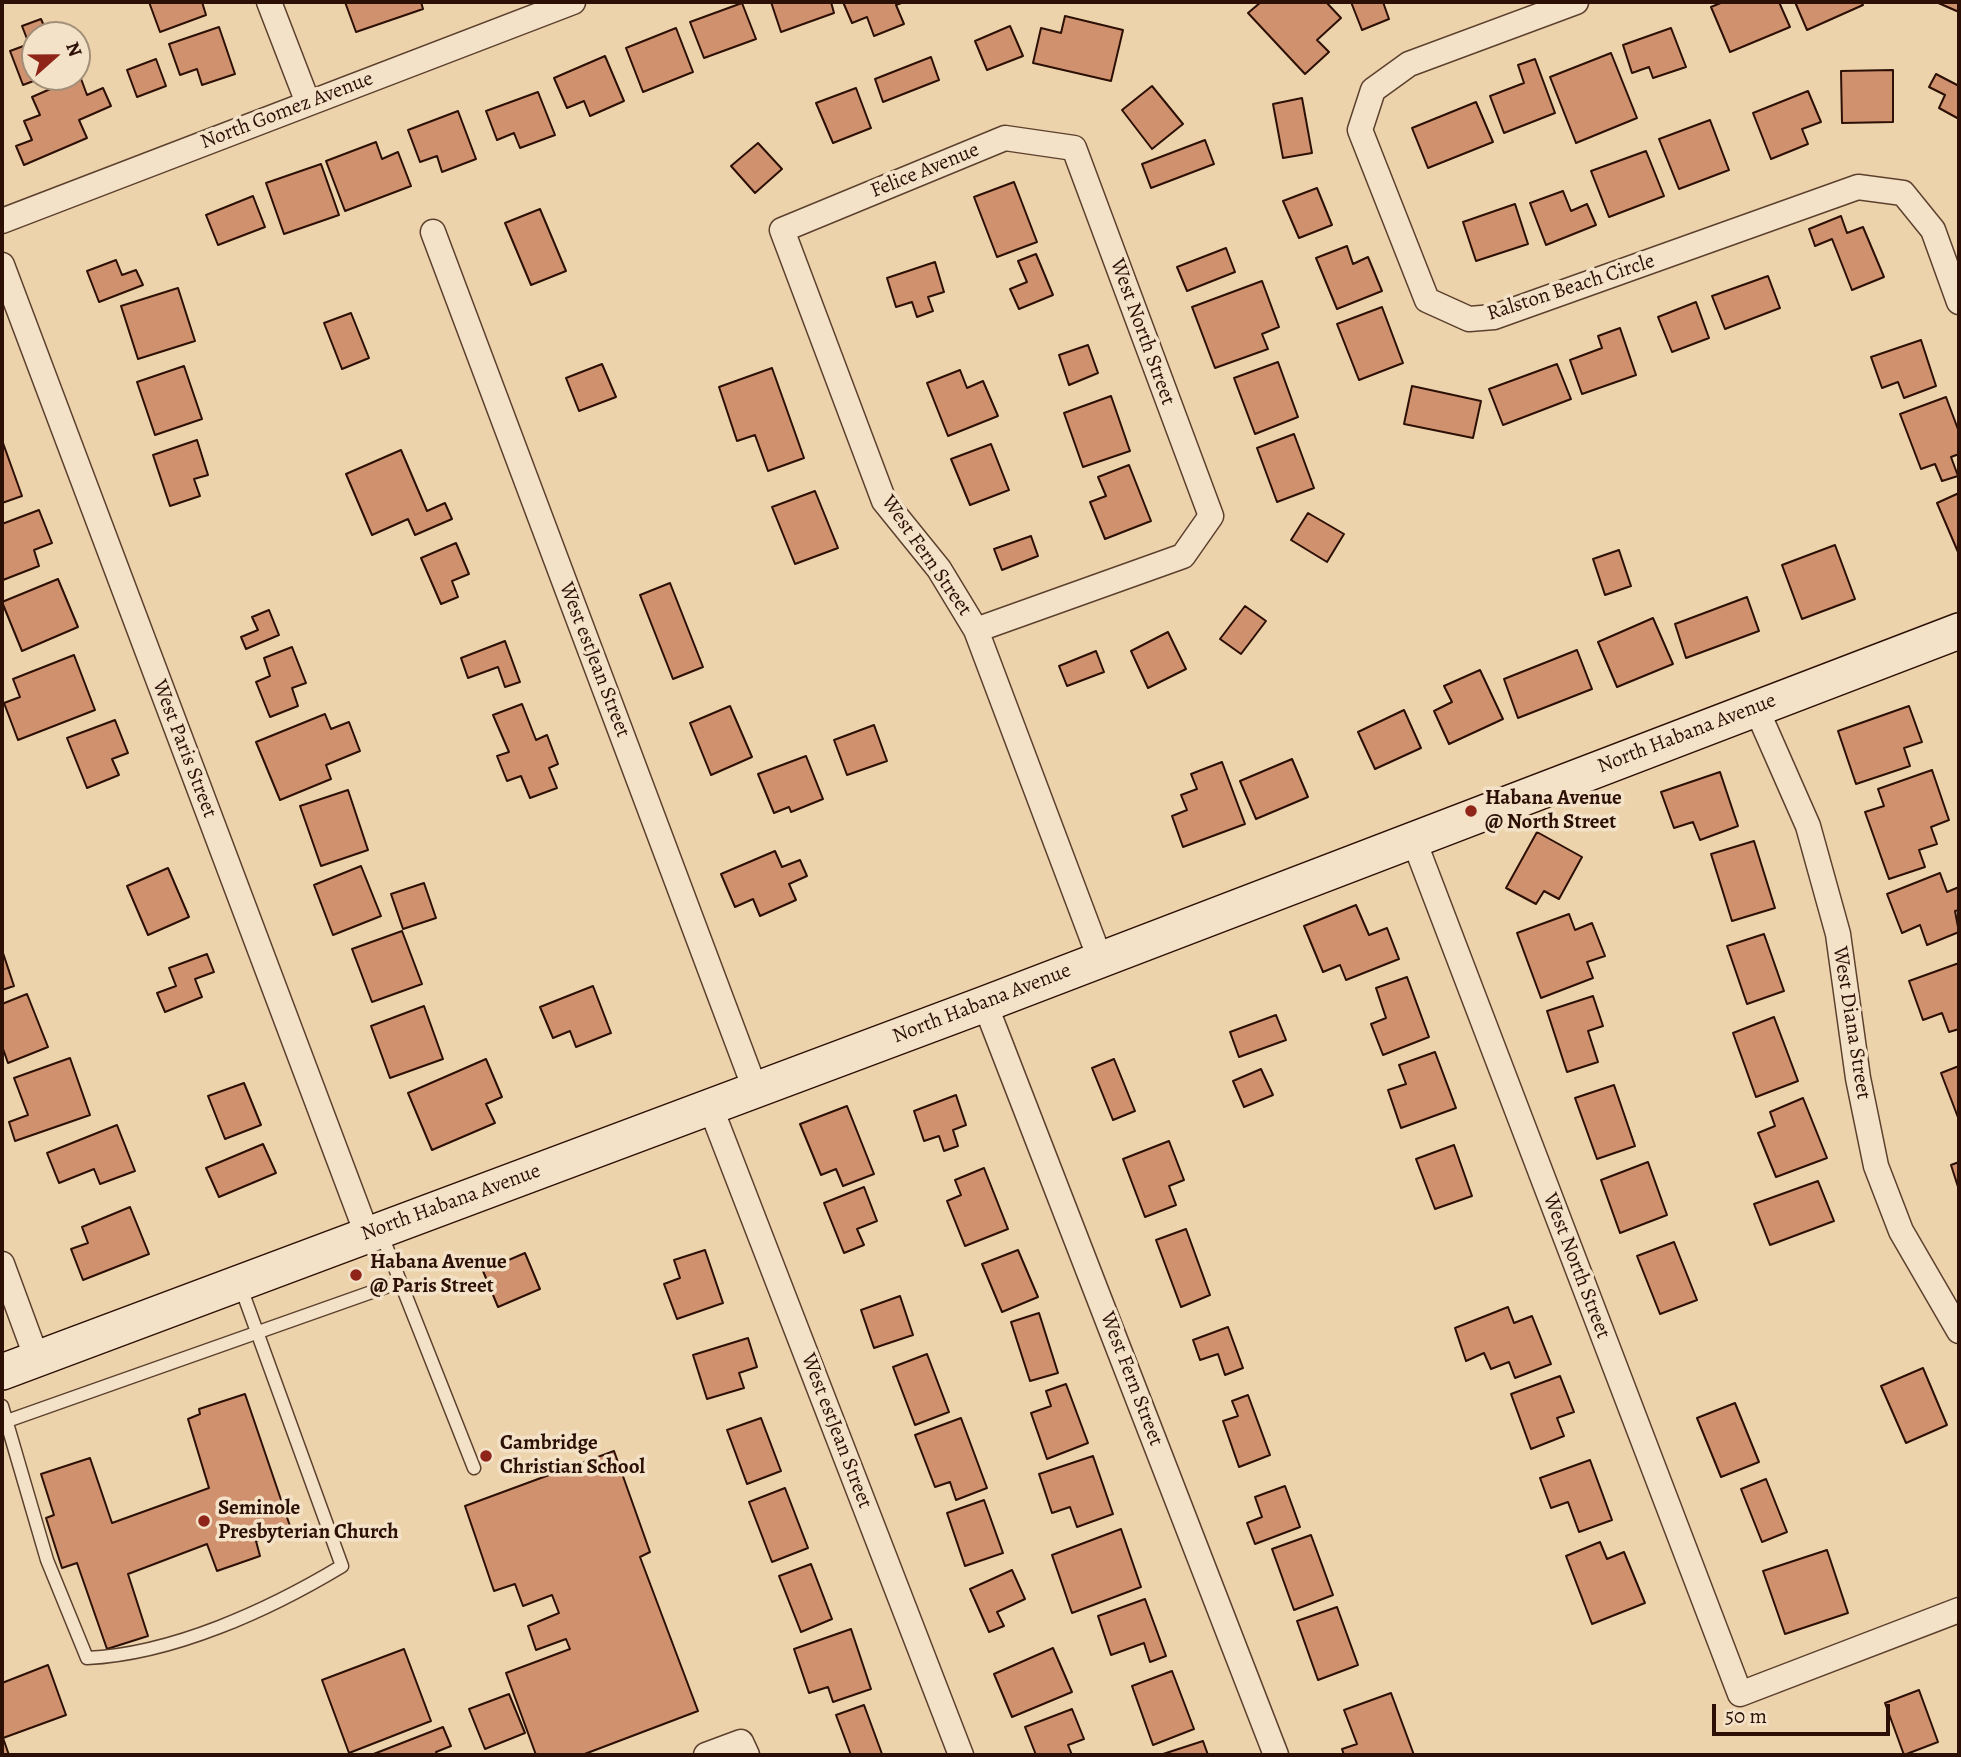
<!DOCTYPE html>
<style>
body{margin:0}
#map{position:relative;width:1961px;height:1757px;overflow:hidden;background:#edd3ab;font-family:Alegreya,serif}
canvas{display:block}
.frame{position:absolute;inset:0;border:4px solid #2c0f05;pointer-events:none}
.north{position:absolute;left:21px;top:21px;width:70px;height:70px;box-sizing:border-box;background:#f3e2c8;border:2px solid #a38e7a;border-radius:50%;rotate:69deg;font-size:19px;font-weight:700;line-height:28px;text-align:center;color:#2c0f05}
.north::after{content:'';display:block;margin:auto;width:24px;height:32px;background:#8f2418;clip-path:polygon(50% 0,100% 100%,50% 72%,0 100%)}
.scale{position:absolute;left:1712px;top:1704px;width:178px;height:32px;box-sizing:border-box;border:4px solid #2c0f05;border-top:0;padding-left:9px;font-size:21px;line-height:24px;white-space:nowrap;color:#2c0f05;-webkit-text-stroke:5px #f3e2c8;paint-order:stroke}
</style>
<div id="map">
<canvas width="1961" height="1757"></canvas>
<div class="frame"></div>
<div class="north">N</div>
<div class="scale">50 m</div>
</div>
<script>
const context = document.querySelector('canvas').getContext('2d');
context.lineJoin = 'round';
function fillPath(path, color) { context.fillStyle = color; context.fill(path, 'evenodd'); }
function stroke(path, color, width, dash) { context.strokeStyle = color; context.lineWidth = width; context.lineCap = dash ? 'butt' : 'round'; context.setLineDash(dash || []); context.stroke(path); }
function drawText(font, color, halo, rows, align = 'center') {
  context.font = font + ' Alegreya,serif'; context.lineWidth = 7; context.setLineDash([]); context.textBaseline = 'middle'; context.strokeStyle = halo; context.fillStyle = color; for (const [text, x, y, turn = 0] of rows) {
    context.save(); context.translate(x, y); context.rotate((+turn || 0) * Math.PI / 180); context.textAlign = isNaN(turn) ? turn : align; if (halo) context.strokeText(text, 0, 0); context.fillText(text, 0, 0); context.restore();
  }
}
const building = new Path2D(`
 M149,2h53l4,13 -46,17z
 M345,2h76l2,7 -67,23z
 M771,2h60l3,11 -53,19z
 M843,2h61l-8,3 8,19 -30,12 -7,-19 -15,6z
 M1261,2h65l15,16 -24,22 12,12 -24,22 -57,-61z
 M1351,2h32l6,17 -27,11z
 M1723,2h56l11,25 -60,25 -19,-45z
 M1795,2h66l2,3 -56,25z
 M1936,2h23v10z
 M742,3l14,36 -52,19 -14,-36z
 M1065,16l58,14 -12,51 -78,-18 8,-35 20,5z
 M41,19l7,16h-13v42h9l-21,8 -13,-34 19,-7 -7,-18z
 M1010,26l13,30 -36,14 -12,-29z
 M219,27l16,47 -33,11 -5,-16 -17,6 -11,-31z
 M67,28l2,7h-19z
 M676,28l17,44 -50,20 -17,-44z
 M1671,28l15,39 -33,11 -4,-11 -17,6 -9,-28z
 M1611,53l26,65 -61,25 -26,-66z
 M605,56l19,45 -34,15 -6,-15 -17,7 -13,-30z
 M931,57l8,23 -56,22 -8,-23z
 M156,59l10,27 -29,11 -10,-27z
 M1535,59l20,54 -51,20 -14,-37 34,-13 -6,-18z
 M1893,70v52l-51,1 -1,-52z
 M1936,74l23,12v33l-20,-11 6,-13 -16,-8z
 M80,76l7,19 16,-7 8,18 -32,14 8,18 -63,27 -8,-19 16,-6 -8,-19 16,-6 -8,-18z
 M1152,86l31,38 -31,25 -30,-39z
 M856,88l15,40 -38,15 -17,-40z
 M1808,91l13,31 -19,7 6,15 -37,15 -18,-46z
 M538,92l17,43 -35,13 -6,-15 -17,7 -11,-29z
 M1302,98l10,55 -29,5 -10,-54z
 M1476,102l17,40 -65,26 -16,-40z
 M458,111l18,48 -34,13 -5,-16 -17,6 -12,-32z
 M1710,120l19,50 -50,19 -20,-50z
 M1205,140l9,24 -63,24 -9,-24z
 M376,142l6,17 16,-7 13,34 -66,25 -19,-50z
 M758,143l24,26 -27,24 -24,-27z
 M1646,151l18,45 -55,21 -18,-46z
 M321,164l18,51 -55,19 -18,-51z
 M1014,182l23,60 -40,15 -23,-60z
 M1317,188l15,37 -33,13 -16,-37z
 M1563,191l8,20 16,-7 9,21 -50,20 -16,-42z
 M253,196l12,31 -47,18 -12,-30z
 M1515,204l13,40 -52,17 -13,-39z
 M540,209l26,62 -35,14 -26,-62z
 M1841,216l6,17 16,-6 21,50 -32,13 -20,-51 -17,7 -6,-17z
 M1347,246l6,18 15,-7 14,34 -45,18 -21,-51z
 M1226,248l9,24 -48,19 -10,-24z
 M1036,254l17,41 -34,14 -9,-20 17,-7 -9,-21z
 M116,260l6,15 14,-5 7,15 -44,17 -12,-31z
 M935,262l9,30 -16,5 5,14 -16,6 -5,-15 -16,5 -9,-29z
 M1768,276l12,32 -55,21 -13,-33z
 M1262,281l17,46 -17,7 6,15 -53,19 -23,-61z
 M178,288l17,53 -57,18 -17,-53z
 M1696,302l13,36 -37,14 -14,-35z
 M1382,307l21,56 -44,17 -22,-56z
 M351,313l18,45 -27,11 -18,-46z
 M1620,328l16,47 -54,19 -12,-34 32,-12 -4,-12z
 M1921,340l15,46 -32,12 -6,-16 -16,6 -11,-31z
 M1088,345l10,28 -29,12 -10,-30z
 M1278,362l20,55 -43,17 -21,-56z
 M602,364l14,33 -37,14 -13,-33z
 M1557,364l14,35 -68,26 -14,-36z
 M184,366l18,53 -47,16 -18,-53z
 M772,368l32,90 -36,13 -13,-36 -18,6 -18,-54z
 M960,370l7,18 16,-7 15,35 -50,20 -21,-53z
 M1412,386l69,15 -8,37 -69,-14z
 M1111,396l19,55 -47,16 -19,-54z
 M1946,397l13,35v22l-8,3 7,19 -16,5 -7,-17 -14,5 -21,-55z
 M1294,434l20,54 -37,14 -20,-54z
 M197,440l11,35 -14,4 6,17 -30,10 -17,-51z
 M3,443l19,53 -20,7v-59z
 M991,444l18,46 -39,15 -19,-46z
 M401,450l26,61 18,-8 7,16 -37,16 -7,-16 -36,16 -26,-61z
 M1129,465l22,56 -46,18 -15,-37 16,-6 -8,-19z
 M815,491l23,57 -43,16 -23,-57z
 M1959,493v59h-1l-21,-49z
 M39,510l13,33 -18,7 5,16 -36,14 -1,-56z
 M1308,513l36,21 -17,28 -36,-22z
 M1031,536l7,20 -36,14 -8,-21z
 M456,543l13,31 -17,7 6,16 -17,7 -20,-46z
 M1835,545l20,54 -53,20 -20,-54z
 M1619,550l12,36 -26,9 -12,-36z
 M58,579l20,48 -56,24 -20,-49z
 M670,583l33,84 -30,12 -33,-84z
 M1747,597l12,34 -73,27 -11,-34z
 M1245,606l21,15 -25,33 -21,-15z
 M269,610l10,25 -33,14 -5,-12 17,-7 -6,-13z
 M1653,618l20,46 -56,23 -19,-45z
 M1168,632l18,37 -38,19 -17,-37z
 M505,641l15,41 -15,5 -7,-20 -30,11 -7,-20z
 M292,647l14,36 -14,5 6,18 -28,11 -14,-35 14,-6 -6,-18z
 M1577,650l15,39 -74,29 -14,-39z
 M1096,651l8,21 -37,14 -8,-20z
 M74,655l21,55 -77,30 -14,-37 16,-6 -7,-18z
 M1480,670l23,49 -54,25 -15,-33 18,-9 -8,-16z
 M522,704l14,36 11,-5 11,29 -9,4 8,20 -27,10 -9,-22 -14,5 -10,-25 12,-4 -16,-37z
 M730,706l22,51 -41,18 -21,-52z
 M1909,706l13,36 -18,6 6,18 -54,18 -18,-53z
 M1404,710l17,38 -46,21 -17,-37z
 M325,714l6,15 18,-7 11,29 -34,14 5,14 -51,21 -24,-58z
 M115,720l13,33 -16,6 7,16 -32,13 -20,-50z
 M874,725l13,36 -40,14 -13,-35z
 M806,756l17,43 -32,13 -2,-5 -15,6 -16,-39z
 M1292,759l16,38 -52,22 -16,-38z
 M1222,762l23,62 -62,23 -11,-31 15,-6 -6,-15 16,-6 -6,-15z
 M1932,770l17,50 -18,7 6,17 -18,6 6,17 -36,12 -24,-67 19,-6 -6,-17z
 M1720,772l18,54 -38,14 -7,-18 -19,6 -13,-36z
 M348,790l20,60 -47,16 -21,-60z
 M1537,832l45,25 -23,42 -15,-8 -8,13 -30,-16z
 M1754,841l21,67 -43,13 -21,-67z
 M775,851l7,16 18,-7 7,16 -18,8 7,16 -36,16 -7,-17 -18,8 -14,-33z
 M361,866l20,50 -48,19 -19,-50z
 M168,868l21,49 -41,18 -21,-49z
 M1940,873l7,19 12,-5v23l-4,1 4,21 -32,13 -7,-20 -18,8 -15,-39z
 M424,883l12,35 -33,11 -12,-35z
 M1356,905l13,30 18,-7 12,31 -53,21 -6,-15 -17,7 -19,-46z
 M1569,914l6,16 17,-7 13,33 -18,6 6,16 -52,20 -24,-65z
 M402,931l20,53 -50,18 -20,-53z
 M1764,934l20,57 -37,13 -20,-58z
 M2,950l12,36 -12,4z
 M207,954l7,18 -19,7 7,18 -37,15 -8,-19 19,-7 -7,-18z
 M1959,963v66l-10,3 -7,-19 -19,7 -14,-39z
 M1407,977l22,60 -46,18 -12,-31 15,-6 -10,-30z
 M593,986l18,47 -35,14 -6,-16 -17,7 -13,-31z
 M27,994l21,53 -40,16 -6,-17v-42z
 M1593,996l10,30 -15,5 10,31 -31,10 -20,-61z
 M424,1006l19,53 -53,19 -19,-52z
 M1276,1015l10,25 -47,17 -9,-25z
 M1774,1017l24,64 -42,16 -23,-64z
 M1435,1052l21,56 -55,20 -13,-38 18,-6 -7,-19z
 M70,1058l20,57 -75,26 -6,-19 19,-7 -14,-37z
 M486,1059l16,38 -16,7 9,19 -63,27 -24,-57z
 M1114,1059l21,52 -22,9 -21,-52z
 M1959,1066v54l-18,-47z
 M1261,1069l12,26 -29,12 -11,-26z
 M244,1083l17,42 -36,14 -17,-43z
 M1614,1085l21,61 -38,13 -22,-61z
 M956,1095l10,30 -13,5 5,16 -14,5 -5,-15 -15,5 -10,-30z
 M1803,1098l24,60 -51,19 -18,-44 17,-7 -5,-14z
 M847,1106l27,68 -31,12 -7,-17 -15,6 -21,-51z
 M117,1125l18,46 -35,13 -6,-15 -35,14 -12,-30z
 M1169,1141l15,39 -15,6 7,19 -31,12 -22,-58z
 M263,1144l13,29 -57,24 -13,-29z
 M1454,1145l18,51 -37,13 -19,-50z
 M1648,1162l19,53 -47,18 -19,-53z
 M1959,1162v28l-8,-25z
 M984,1168l24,61 -43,17 -18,-45 14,-6 -6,-15z
 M1818,1181l16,40 -64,24 -16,-41z
 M864,1187l13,34 -20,8 7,16 -20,8 -20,-50z
 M130,1207l19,47 -66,26 -12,-31 17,-6 -6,-16z
 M1186,1229l24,66 -29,12 -25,-67z
 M1674,1242l23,58 -37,14 -23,-58z
 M705,1250l18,53 -46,16 -13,-35 16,-6 -6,-18z
 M1018,1250l20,47 -36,15 -20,-48z
 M525,1253l15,36 -42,18 -15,-36z
 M900,1296l13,39 -39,13 -13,-38z
 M1508,1307l6,16 18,-7 19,48 -36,14 -6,-16 -18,7 -7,-16 -18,8 -11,-33z
 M1039,1313l19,60 -28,8 -19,-59z
 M1228,1327l15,41 -18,7 -7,-21 -18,6 -7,-20z
 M748,1338l9,29 -18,6 5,15 -37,11 -14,-44z
 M927,1354l22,58 -34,13 -22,-58z
 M1923,1368l24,57 -41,18 -25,-57z
 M1560,1376l14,36 -17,6 7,18 -33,13 -20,-55z
 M1066,1384l22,59 -41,16 -16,-46 20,-7 -5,-15z
 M245,1394l46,135 -35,12 4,15 -43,15 -10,-27 -79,30 20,62 -41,13 -30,-86 -15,5 -16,-50 8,-3 -13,-41 49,-16 22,65 97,-35 -21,-69 12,-5 -1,-5z
 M1248,1395l22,60 -31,12 -16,-46 15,-5 -6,-15z
 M1735,1403l24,59 -38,15 -24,-59z
 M761,1418l20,53 -34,13 -20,-54z
 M961,1418l26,70 -31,12 -6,-18 -15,5 -20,-52z
 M614,1451l36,101 -10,5 58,154 -116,44h-46l-30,-82 64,-24 -4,-10 -30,11 -8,-24 31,-13 -7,-18 -29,11 -8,-22 -21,7 -29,-85z
 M1093,1456l20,58 -36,13 -7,-20 -18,6 -13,-39z
 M1590,1460l22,60 -33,12 -11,-30 -17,6 -11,-30z
 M1766,1479l21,53 -25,10 -21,-53z
 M1285,1486l15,41 -45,17 -8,-21 15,-6 -7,-20z
 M785,1488l23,60 -36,14 -23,-60z
 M984,1500l19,53 -38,13 -18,-53z
 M1121,1529l20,58 -69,26 -20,-58z
 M1311,1535l22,60 -39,15 -22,-61z
 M1600,1542l7,17 17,-7 21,51 -53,21 -26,-68z
 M1827,1550l21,63 -63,21 -22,-63z
 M811,1564l21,55 -31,13 -22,-56z
 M1012,1570l13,29 -28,13 7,14 -15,6 -19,-43z
 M1145,1599l21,57 -16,6 -6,-19 -33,12 -13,-39z
 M1337,1607l21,58 -40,15 -21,-59z
 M851,1629l20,60 -38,13 -5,-15 -19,6 -15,-44z
 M1053,1648l19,44 -60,25 -18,-43z
 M404,1649l27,72 -82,32 -27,-73z
 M48,1665l18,50 -63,23 6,17h-7v-72z
 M1172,1671l22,58 -41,16 -21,-59z
 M1919,1690l19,52 -34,13 -19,-52z
 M1391,1693l23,62h-70l-2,-6 15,-5 -13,-34z
 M509,1694l16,39 -40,16 -16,-40z
 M864,1705l18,49 -4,1h-27l-15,-40z
 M1072,1709l12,30 -16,6 4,10h-36l-11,-28z
 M443,1727l8,19 -15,6 1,3h-66z
 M1203,1741l5,14h-48z`);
fillPath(building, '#d0926e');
stroke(building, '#2c0f05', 2);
const lane = new Path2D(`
 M381,1233l93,235
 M2,1406l45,154 40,98c86,-4 182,-48 255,-92l-102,-281
 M7,1421l393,-139`);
const street = new Path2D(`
 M269,2l39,101
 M1576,2l-167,62 -36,26 -13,40 67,170 42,19 25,-2 364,-130 45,6 30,37 26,72
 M2,221l571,-219
 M433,232l322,857
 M2,265l365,969
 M976,630l207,-74 28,-40 -137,-368 -69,-10 -223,92 102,271 55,68 37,61 124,329
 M1756,708l52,118 30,108 20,144 18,88 25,65 58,100
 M1413,838l327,856 219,-84
 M985,1004l291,751
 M710,1106l251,649
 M2,1264l35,95
 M706,1755l35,-13 6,13`);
const secondary = new Path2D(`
 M2,1372l983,-368 974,-373`);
stroke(lane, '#5c402e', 15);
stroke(street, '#5c402e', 27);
stroke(secondary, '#2c0f05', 38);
stroke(lane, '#f3e2c8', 12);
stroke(street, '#f3e2c8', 24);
stroke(secondary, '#f3e2c8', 35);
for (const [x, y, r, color] of [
 [1471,811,7,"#8f2418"],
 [356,1275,7,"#8f2418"],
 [486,1456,7,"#8f2418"],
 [204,1521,7,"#8f2418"]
]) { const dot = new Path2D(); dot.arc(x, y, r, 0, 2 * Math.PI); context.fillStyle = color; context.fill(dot); stroke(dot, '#f3e2c8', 2.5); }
drawText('21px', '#2c0f05', '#f3e2c8', [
 ["North Gomez Avenue",287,111,-21],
 ["Felice Avenue",925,171,-22],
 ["Ralston Beach Circle",1571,288,-18],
 ["West North Street",1142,332,70],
 ["West Fern Street",926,556,55],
 ["West estJean Street",594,660,69],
 ["North Habana Avenue",1687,734,-21],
 ["West Paris Street",184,749,69],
 ["North Habana Avenue",982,1004,-21],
 ["West Diana Street",1851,1023,81],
 ["North Habana Avenue",451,1203,-20],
 ["West North Street",1576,1266,69],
 ["West Fern Street",1131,1379,69],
 ["West estJean Street",836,1431,69]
]);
drawText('bold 21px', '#2c0f05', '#f3e2c8', [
 ["Habana Avenue",1485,799],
 ["@ North Street",1485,823],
 ["Habana Avenue",370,1263],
 ["@ Paris Street",370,1287],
 ["Cambridge",500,1444],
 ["Christian School",500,1468],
 ["Seminole",218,1509],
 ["Presbyterian Church",218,1533]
], 'left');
</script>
